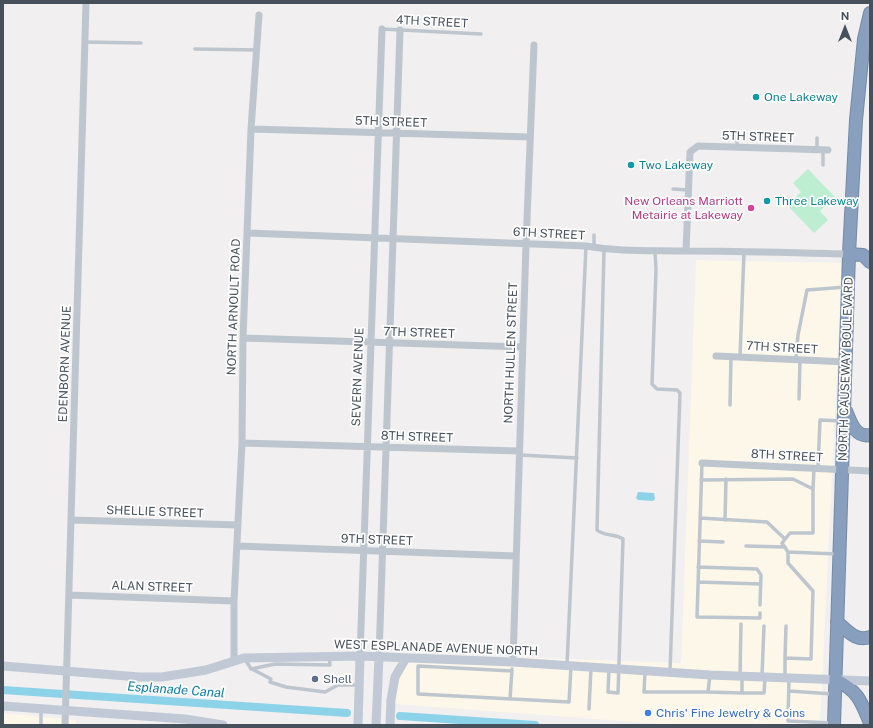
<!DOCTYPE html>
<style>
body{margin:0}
#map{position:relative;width:873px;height:728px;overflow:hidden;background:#f1efef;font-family:"Public Sans",sans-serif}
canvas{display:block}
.frame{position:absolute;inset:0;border:4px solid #47515c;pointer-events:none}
.north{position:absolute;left:825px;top:8px;width:40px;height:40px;-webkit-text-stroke:3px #fff;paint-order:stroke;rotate:0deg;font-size:11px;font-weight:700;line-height:16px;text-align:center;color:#47515c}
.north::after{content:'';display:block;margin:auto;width:14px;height:18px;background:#47515c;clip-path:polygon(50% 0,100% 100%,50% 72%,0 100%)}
</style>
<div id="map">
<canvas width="873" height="728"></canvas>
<div class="frame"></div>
<div class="north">N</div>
</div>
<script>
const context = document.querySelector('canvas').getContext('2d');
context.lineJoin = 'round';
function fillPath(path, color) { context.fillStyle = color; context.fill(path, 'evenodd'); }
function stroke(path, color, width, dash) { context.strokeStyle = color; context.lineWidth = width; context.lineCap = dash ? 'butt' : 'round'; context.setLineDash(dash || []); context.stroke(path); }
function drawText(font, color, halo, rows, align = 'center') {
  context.font = font + ' "Public Sans",sans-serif'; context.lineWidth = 3.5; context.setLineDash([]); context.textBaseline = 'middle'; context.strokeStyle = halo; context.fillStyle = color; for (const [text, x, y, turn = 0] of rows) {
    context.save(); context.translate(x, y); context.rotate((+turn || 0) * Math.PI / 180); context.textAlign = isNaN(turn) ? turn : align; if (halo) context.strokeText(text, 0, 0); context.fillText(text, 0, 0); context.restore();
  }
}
fillPath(new Path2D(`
 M696,260l146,3 -22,462h-145l-280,-21 2,-51 284,10z
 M3,713l73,7v5h-73z`), '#fcf7e9');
fillPath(new Path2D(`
 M808,169l27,28 -15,14 8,9 -14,13 -27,-28 14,-13 -8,-9z`), '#beeed2');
fillPath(new Path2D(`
 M638,492l16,1 1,6 -2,2 -15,-1 -2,-2z`), '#8cd3ea');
stroke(new Path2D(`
 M3,690l344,23
 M400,716l135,9`), '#8cd3ea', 8);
const highway = new Path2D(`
 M849,254l14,1 7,7
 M846,411c5,11 9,27 24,24
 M837,622c11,9 19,20 33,15
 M836,680c22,11 25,21 34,43
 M834,725l15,-471 7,-134 8,-81 6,-26`);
stroke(highway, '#738ba8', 14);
stroke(new Path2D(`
 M382,29l99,5
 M85,42l56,1
 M195,49l62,1
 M737,131v16
 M817,138v12
 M823,150v15
 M673,189l15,1
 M594,247v-12
 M604,250l-7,280c8,7 18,3 26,9l-5,154 -10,-1 1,-23
 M655,252l1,17 -4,115 5,5 20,1 3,3 -10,278
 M740,357l4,-105
 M796,359l2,-24 9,-45 39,-3
 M799,399l1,-39
 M730,405l1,-49
 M520,455l57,3
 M702,463l-5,154 63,1v-5
 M818,468l2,-48 22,1
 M701,480l92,-1 20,10 1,-20
 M700,518l67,4 18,17
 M725,520l1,-41
 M699,541l24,1
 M746,546l39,1
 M788,552l49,2
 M698,567l59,2 4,6 -1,30
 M698,582l63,2
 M786,626l-1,32 26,1 2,-68 -25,-28v-11l-6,-9 8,-10h23v-44
 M245,659l6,10 24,-5 55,1 -1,-9
 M567,665l19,-419
 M252,669l19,10 -1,3 16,5 39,5 13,-7h20
 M512,671l-94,-5v28l151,8 2,-36
 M645,672l-1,20h64l2,-17
 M740,675l1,-51
 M762,676l2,-50
 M785,677v-19
 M789,678l-1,43 45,2
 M789,691l44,3
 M708,692l34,1v-16
 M742,693h22l1,-15
 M510,699l2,-30
 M589,709l2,-41
 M41,725v-15`), '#bdc6ce', 3.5);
stroke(new Path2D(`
 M251,129l279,8
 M248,233l338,13c34,6 68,4 103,5 53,0 107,2 160,3
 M686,251l4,-99 8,-6 130,4
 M243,338l279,9
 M716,356l131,6
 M242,443l277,8
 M702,463l168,8
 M72,520l166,5
 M237,546l279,10
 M69,595l165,6
 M360,656l22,-627
 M379,657l21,-627
 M234,660v-59l8,-158 1,-105 8,-209 8,-114
 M513,662l13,-418 8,-199
 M65,725l21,-722`), '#bdc6ce', 7);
stroke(new Path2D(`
 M3,666l136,11h23l44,-7 38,-12 116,-2 153,6 197,13 160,6
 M3,706l182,13 38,6
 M358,725l2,-69
 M376,725l3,-68
 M390,725l1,-25 4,-23 11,-19`), '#c0c9d5', 9);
stroke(highway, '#88a0bd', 12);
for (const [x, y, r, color] of [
 [756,97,4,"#0f9aa8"],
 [631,165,4,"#0f9aa8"],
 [767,201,4,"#0f9aa8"],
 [751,208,4,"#d1479c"],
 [315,679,4,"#5c6f8a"],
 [648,713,4,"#3f7fe0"]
]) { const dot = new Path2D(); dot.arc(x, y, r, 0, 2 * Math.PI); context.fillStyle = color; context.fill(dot); stroke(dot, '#fff', 1.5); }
drawText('12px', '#47515c', '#fff', [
 ["4TH STREET",432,22,3],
 ["5TH STREET",391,122,2],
 ["5TH STREET",758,137,2],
 ["6TH STREET",549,234,3],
 ["NORTH ARNOULT ROAD",234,307,-88],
 ["7TH STREET",419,333,2],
 ["7TH STREET",782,348,3],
 ["NORTH HULLEN STREET",511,353,-88],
 ["EDENBORN AVENUE",65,364,-88],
 ["NORTH CAUSEWAY BOULEVARD",846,369,-88],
 ["SEVERN AVENUE",358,377,-88],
 ["8TH STREET",417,437,2],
 ["8TH STREET",787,456,3],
 ["SHELLIE STREET",155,512,2],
 ["9TH STREET",377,540,2],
 ["ALAN STREET",152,587,2],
 ["WEST ESPLANADE AVENUE NORTH",436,648,2]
]);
drawText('12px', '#0d838f', '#fff', [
 ["One Lakeway",764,97],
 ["Two Lakeway",639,165],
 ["Three Lakeway",775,201]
], 'left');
drawText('12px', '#b23c85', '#fff', [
 ["New Orleans Marriott",743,201],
 ["Metairie at Lakeway",743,215]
], 'right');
drawText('12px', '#4e5e75', '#fff', [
 ["Shell",323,679]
], 'left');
drawText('12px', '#366cbe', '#fff', [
 ["Chris' Fine Jewelry & Coins",656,713]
], 'left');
drawText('italic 13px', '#0f7ca0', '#fff', [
 ["Esplanade Canal",176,690,4]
]);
</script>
